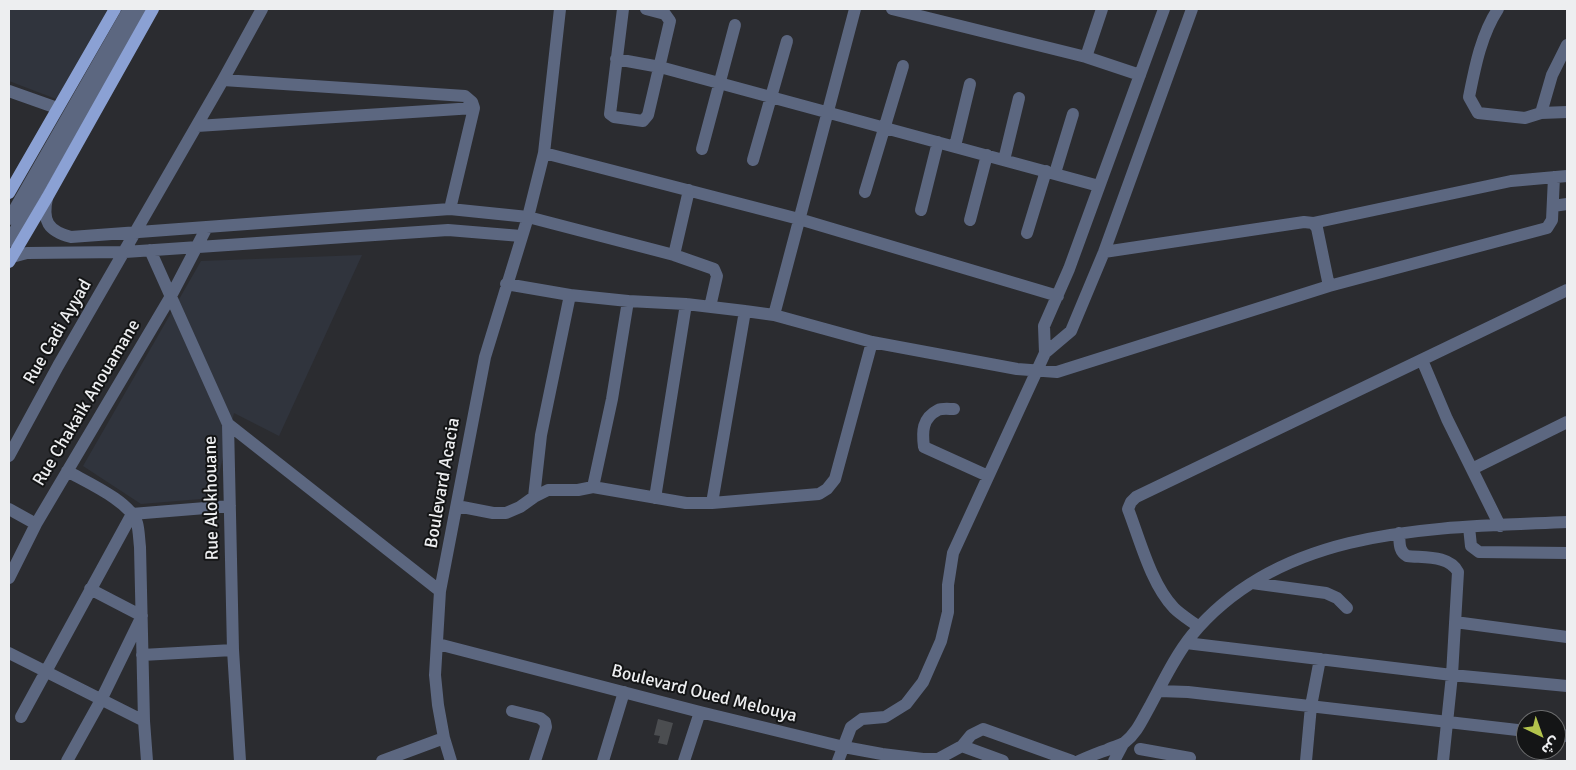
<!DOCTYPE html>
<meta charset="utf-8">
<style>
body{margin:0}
#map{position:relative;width:1576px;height:770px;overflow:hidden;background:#2b2c30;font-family:Signika,"Noto Sans Arabic",sans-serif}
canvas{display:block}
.frame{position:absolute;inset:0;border:10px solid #edeef0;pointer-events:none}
.north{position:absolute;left:1516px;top:710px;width:50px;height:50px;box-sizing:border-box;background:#141516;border:1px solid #6b6c6d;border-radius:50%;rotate:138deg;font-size:14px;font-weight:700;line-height:20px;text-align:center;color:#edeef0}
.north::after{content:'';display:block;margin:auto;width:18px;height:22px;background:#b2c34c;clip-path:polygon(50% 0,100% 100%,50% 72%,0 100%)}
</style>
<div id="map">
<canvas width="1576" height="770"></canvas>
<div class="frame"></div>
<div class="north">ش</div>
</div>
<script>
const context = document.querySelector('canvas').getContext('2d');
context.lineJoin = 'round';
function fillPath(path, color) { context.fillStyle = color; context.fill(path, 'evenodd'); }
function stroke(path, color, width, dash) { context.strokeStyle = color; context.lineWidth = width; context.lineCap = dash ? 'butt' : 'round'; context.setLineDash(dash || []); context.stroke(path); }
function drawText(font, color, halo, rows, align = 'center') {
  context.font = font + ' Signika,sans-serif'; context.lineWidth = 4; context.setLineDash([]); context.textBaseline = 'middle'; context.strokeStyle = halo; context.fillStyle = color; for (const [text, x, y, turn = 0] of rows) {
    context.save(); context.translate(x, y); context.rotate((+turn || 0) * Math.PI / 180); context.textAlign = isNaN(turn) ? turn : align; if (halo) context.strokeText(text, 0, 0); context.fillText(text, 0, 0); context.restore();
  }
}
fillPath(new Path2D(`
 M9,9h105l-50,93 -55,-21z
 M362,255l-83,181 -45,-23 -21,85 -72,6 -58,-38 118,-205z`), '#30343d');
fillPath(new Path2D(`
 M658,719l15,4 -6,22 -9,-2 2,-7 -6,-1z`), '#4b4d50');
stroke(new Path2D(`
 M623,9l-13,105 4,3 29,4 5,-6 22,-94 -5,-7 -19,-5
 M892,9l194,48 16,-48
 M1498,9c-17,26 -23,58 -29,88l9,16 47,5 16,-5
 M1567,45l-15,30 -11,38 26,-1
 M1086,57l54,18
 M616,59l44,8 439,119
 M223,80l242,16 7,6 2,6 -24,101
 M9,91l48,17
 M197,126l277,-18
 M955,146l15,-62
 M702,149l33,-124
 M544,153l255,66 259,77
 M753,160l34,-119
 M1004,160l15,-62
 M1055,173l18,-59
 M689,190l-15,65 40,14 3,7 -7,31
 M865,192l38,-126
 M47,198c-5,23 1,33 24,39l379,-28 78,8 146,38
 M1553,206l14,-2
 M921,210l17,-68
 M9,219l120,-210
 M970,220l17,-65
 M1313,223l198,-42 56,-5
 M1027,233l19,-62
 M9,241l132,-232
 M150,250l78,174 5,226 7,111
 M1104,252l200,-30 9,1 4,5 12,58
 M12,257l15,-4 98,-1 323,-22 73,6
 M506,284l64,11 58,6 58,3 59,7 29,4 98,27 145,27 40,3 272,-86 218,-58 5,-8 2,-43
 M774,315l81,-306
 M1045,353l26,-22 33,-79 88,-243
 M1422,360l25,59 53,107
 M954,409c-5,0 -12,-1 -16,1 -16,8 -16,22 -14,37l64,29
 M228,424l212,167
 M9,456l49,-90 165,-286 39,-71
 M1472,469l95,-47
 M67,471c19,11 63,30 70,52 2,7 2,16 3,24l4,174 3,40
 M593,487l19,-88 16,-98
 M534,497l7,-62 29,-140
 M655,498l31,-194
 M712,503l33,-192
 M457,506l36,7h13l14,-6 14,-10 14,-7h30l15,-3 93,16h26l107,-9 8,-5 8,-10 37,-137
 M9,509l27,15
 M132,514l98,-8
 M1469,527l2,19 8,6 88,1
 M1399,533c1,9 -1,18 8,23 17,2 42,-1 51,16l-6,103 -9,86
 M9,578l27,-54 135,-228 36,-69
 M1252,583l74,10 11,5 10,10
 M1455,622l112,15
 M1199,627c-8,-6 -18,-12 -25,-19 -23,-24 -34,-68 -46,-99l3,-7 5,-5 431,-207
 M1186,643l266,32 115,11
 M438,644l262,68 144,35 38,7 41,5h15l24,-13 9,-11 12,-6 89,32
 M9,653l135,68
 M142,655l91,-5
 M1159,691l29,1 338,39
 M512,711l28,7 5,4 1,5 -11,34
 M21,717l111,-203
 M1556,734l11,2
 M962,746l41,15
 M1140,749l50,9
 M67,761l34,-61 41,-84 -52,-27
 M382,761l62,-23
 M451,761l-7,-23 -6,-33 -3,-30 5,-84 45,-234 43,-140 16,-64 16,-144
 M603,761l21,-69
 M684,761l16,-49
 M838,761l13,-34 11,-8 23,-2 21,-13 17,-22 18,-41 7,-29v-27l5,-32 92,-200 -1,-27 25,-57 95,-260
 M1079,761c9,-4 18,-8 28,-11 5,-3 12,-4 17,-7 13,-10 18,-23 26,-37 13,-24 25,-50 42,-71 91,-110 245,-107 375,-113
 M1114,761l9,-17
 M1306,761l5,-55 9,-47`), '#5c6780', 12);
stroke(new Path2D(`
 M9,193l106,-184
 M9,262l39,-66 105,-187`), '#8ba1d4', 12);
drawText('18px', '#edeef0', '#141516', [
 ["Rue Cadi Ayyad",58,332,-60],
 ["Rue Chakaik Anouamane",87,403,-59],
 ["Boulevard Acacia",443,483,-80],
 ["Rue Alokhouane",212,498,-91],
 ["Boulevard Oued Melouya",704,694,14]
]);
</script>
